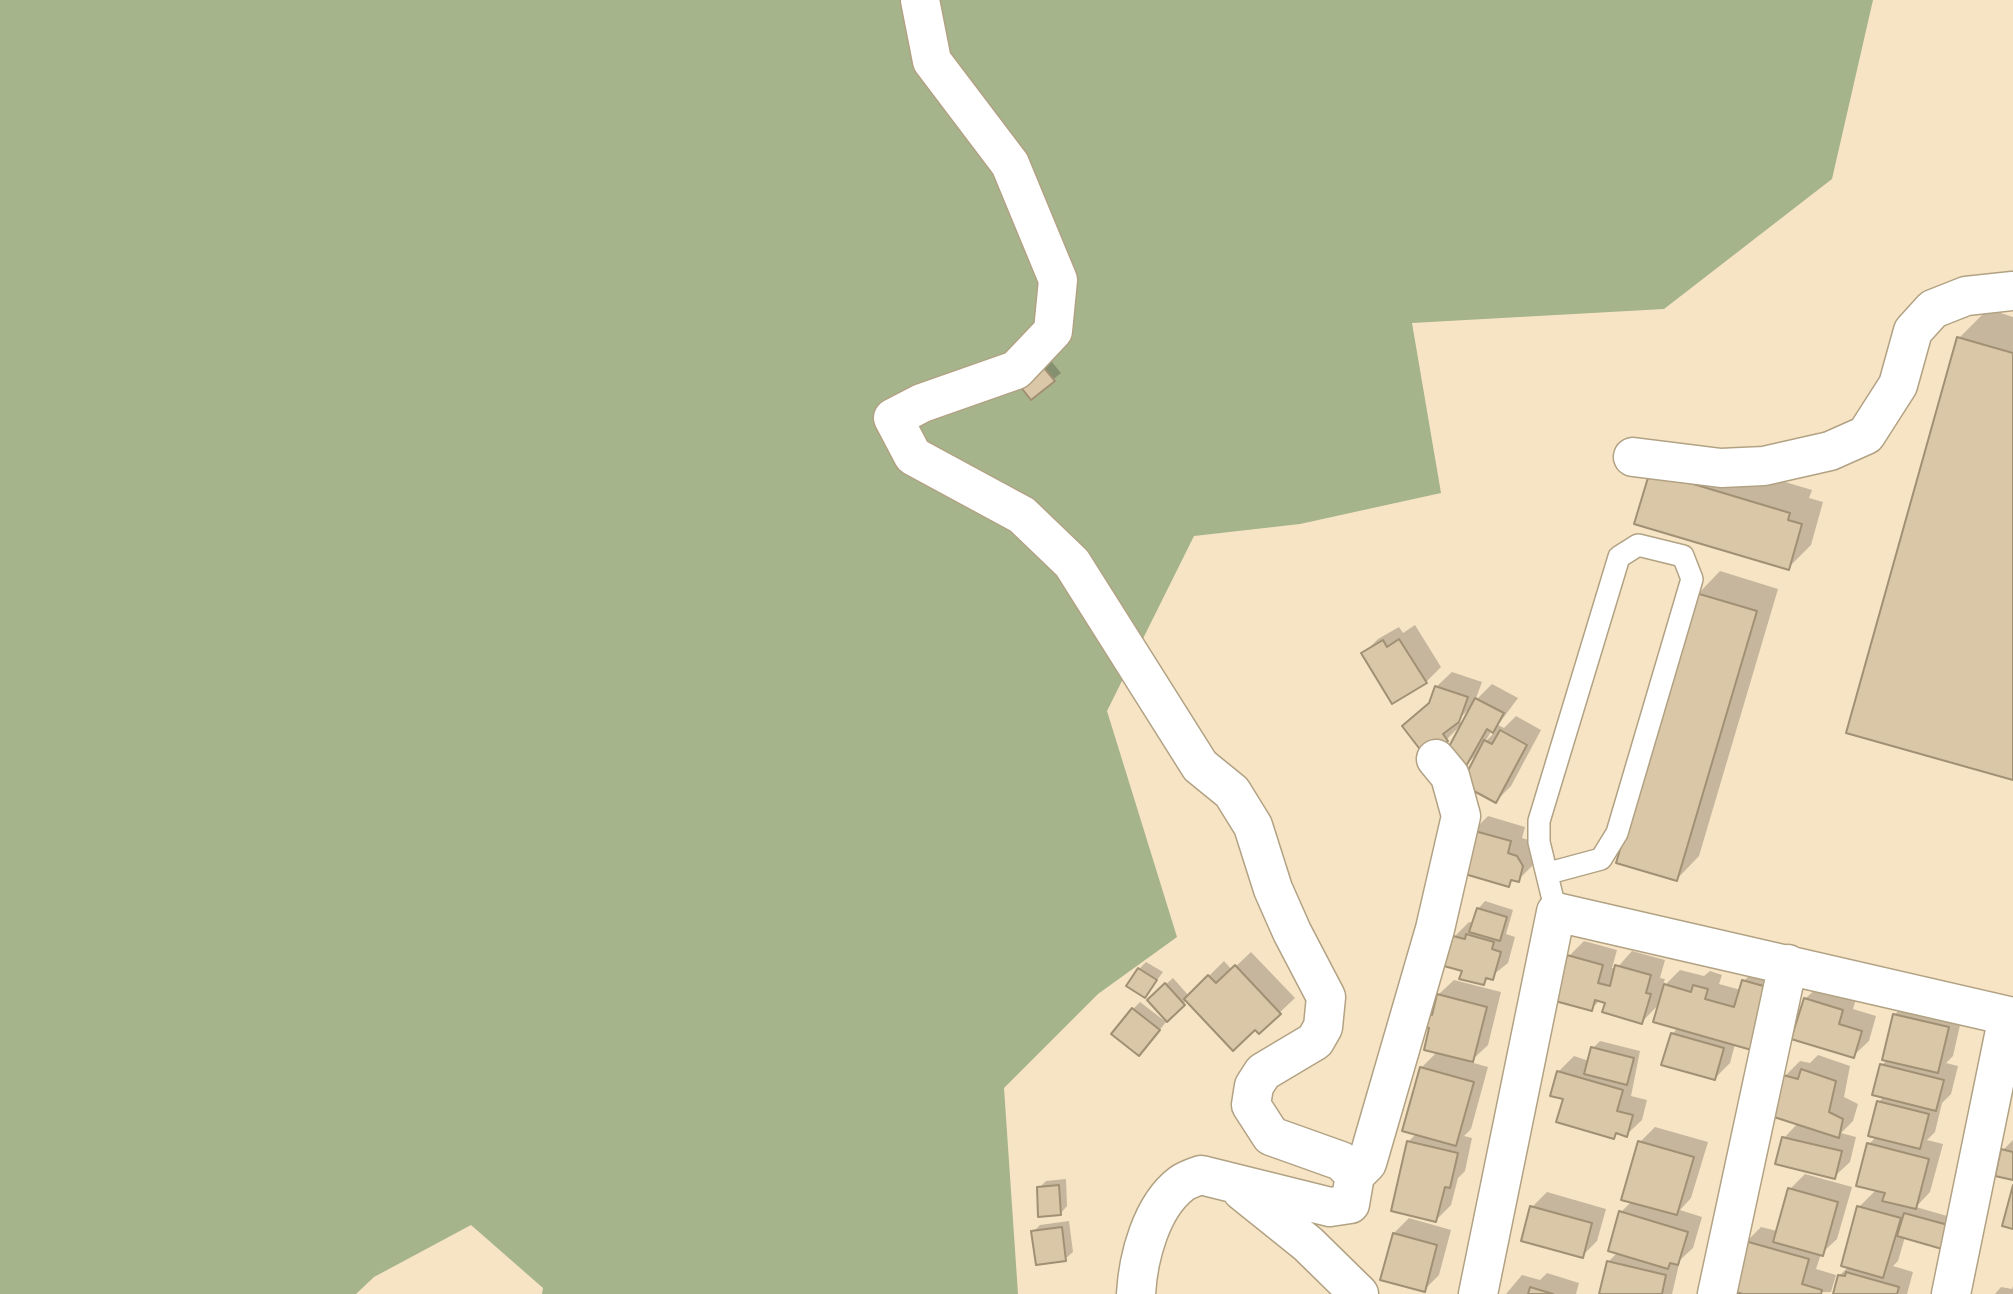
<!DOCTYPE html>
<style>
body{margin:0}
canvas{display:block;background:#f6e4c4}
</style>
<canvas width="2013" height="1294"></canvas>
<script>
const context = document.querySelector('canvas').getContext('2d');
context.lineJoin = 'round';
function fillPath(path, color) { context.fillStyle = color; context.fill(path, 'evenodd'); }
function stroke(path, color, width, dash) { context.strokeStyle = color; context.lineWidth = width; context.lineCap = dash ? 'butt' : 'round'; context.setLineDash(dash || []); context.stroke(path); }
fillPath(new Path2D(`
 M0,0h1873l-41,179 -168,130 -252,14 29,170 -141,31 -106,12 -87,175 70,226 -79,57 -94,94 14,206h-476l1,-6 -72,-63 -97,52 -18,17h-356z`), '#a6b48b');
fillPath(new Path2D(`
 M1988,309l25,8v461l-54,-440z
 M1047,356l14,17 -30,24z
 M1674,449l138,41 -3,8 14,4 -12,43 -23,23 -151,-45z
 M1720,571l58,18 -79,267 -22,23 21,-285z
 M1415,625l26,42 -15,15 -63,-28 15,-15 21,-12 4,6z
 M1452,672l30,10 -7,19 17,-17 26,14 -20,27 6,3 12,-12 25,14 -30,56 -15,15 -16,-50 -15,15 7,-60 -14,14 4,4 -15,15 -27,-28 11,-10 5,-14zM1492,730l3,2 -8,8h-1z
 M1488,816l37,11 -3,11 10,3 5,9 -4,15 -15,15 -4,-1 -6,6 -35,-54z
 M1485,901l28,9 -7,24 9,3 -7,26 -25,20 -19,-14 -10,-32 15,-15 5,1 4,-14z
 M1584,941l33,9 -5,18 4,1 16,-18 33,9 -5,18 5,1 -3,9 18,-18 24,6 6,-5 12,4 -3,9 22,6 3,-9 15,-15 22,6 -46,72 -5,19 -15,15 -43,-44 6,-6 -18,-25 -18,19 -42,-22 -9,9 -22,-53z
 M1251,952l44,46 -36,34 -72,-32 -20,19 -11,-26 17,-15 16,18 35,-35 8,9z
 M1146,962l17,10 -18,24 -6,-27z
 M1454,980l47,12 -13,53 -18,17 18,5 -17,62 -7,7 8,2 -7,33 -7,7 -7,27 -15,15 -28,-78 8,-8 5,-66 17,-17 -10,-37 8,-8 2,-11z
 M1821,984l36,11 -4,14 23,7 -7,25 -16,15 -48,-57z
 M1910,1000l53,12 -10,44 -7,7 12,3 -7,28 -9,9 -7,29 -8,8 16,4 -13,48 -14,15 38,11 -6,22 -43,-3 -7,24 -5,5 20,6 -6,22h-73l5,-18 9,-9 11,-60 18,-18 -8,-45 7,-7 3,-35 5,-6 -2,-31 5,-5 7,-45z
 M1140,1002l26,20 -20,25 -13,-38z
 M1600,1041l40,10 -9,45 16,4 -5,20 -16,15 -8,-3 -4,5 -49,-39 -13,-4 7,-23 15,-15 15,5 4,-13z
 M1818,1055l32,11 -6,31 14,7 -5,17 -12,12 15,4 -6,25 -16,15 -50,-39 14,-15 -13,-47 15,-15 10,2z
 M1655,1127l53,15 -17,56 -11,12 22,7 -9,31 -13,12 -8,34h-72l9,-33 9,-9 3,-40 11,-11 8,-59z
 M2013,1140v39l-10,-29z
 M1805,1174l47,13 -15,52 -16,15 -5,15 20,6 -5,17 -98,2 13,-52 15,-15 16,4 13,-42z
 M1066,1179l1,27 -7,8 -21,-26 7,-7z
 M1547,1192l59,17 -9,32 -15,15 -50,-49z
 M1409,1218l42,12 -12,45 -15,15 -30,-57z
 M1069,1221l4,31 -8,7 -32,-27 7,-7z
 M1547,1273l32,10 -3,11h-70l16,-19 18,5z
 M2013,1286v8h-18l6,-7 11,2z`), '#0003');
const building = new Path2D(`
 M1957,337l56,16v427l-167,-47z
 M1039,362l16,19 -24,19 -15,-19z
 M1650,471l140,42 -2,7 14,4 -13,46 -155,-46z
 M1696,593l61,18 -80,270 -61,-18z
 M1399,639l28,44 -35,21 -31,-51 22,-13 4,7z
 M1435,686l33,11 -9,25 -16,12 5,7 -10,7 -16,4 -20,-26 27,-23z
 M1475,698l29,15 -11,20 -6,-4 -22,39 -21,-12z
 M1500,730l27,15 -31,58 -35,-19 23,-44 8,4z
 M1471,830l40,11 -3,12 9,3 6,10 -4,16 -8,-2 -2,7 -51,-15z
 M1477,908l30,9 -7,24 -31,-9z
 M1466,934l28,8 -2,7 9,3 -8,28 -7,-2 -2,7 -25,-6 3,-8 -18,-5 9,-30 12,3z
 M1567,955l36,10 -5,18 12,3 5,-21 36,10 -5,18 5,1 -9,30 -40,-12 3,-9 -10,-3 -3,11 -37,-10z
 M1235,965l46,49 -22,20 -4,-4 -22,21 -49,-52 24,-24 8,8z
 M1138,968l19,12 -12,18 -19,-12z
 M1742,980l25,7 -12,64 -102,-29 11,-38 27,8 2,-7 15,4 -3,10 29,8z
 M1165,983l20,22 -18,17 -20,-22z
 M1437,994l50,13 -14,55 -49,-12 5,-22 -6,-1 3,-14 6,2z
 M1804,998l39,12 -4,14 23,7 -8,27 -63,-19z
 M1132,1008l28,22 -21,26 -28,-22z
 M1893,1014l56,13 -11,46 -56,-13z
 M1671,1033l53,15 -9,32 -54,-15z
 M1591,1047l43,11 -7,27 -43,-11z
 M1880,1064l64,16 -8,31 -64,-16z
 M1420,1067l54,15 -18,64 -54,-15z
 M1801,1069l35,12 -7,31 14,7 -4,19 -65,-21 9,-42 15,4z
 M1557,1071l66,19 -6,21 16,4 -6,22 -11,-4 -2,6 -58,-17 7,-23 -13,-3z
 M1877,1101l52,13 -9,35 -52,-13z
 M1782,1137l60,14 -7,28 -60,-15z
 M1407,1141l51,12 -8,35 -5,-1 -9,35 -45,-11z
 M1638,1141l56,16 -17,58 -56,-15z
 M1867,1143l62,16 -13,50 -34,-8 3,-8 -29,-7z
 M2001,1149l12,3v28l-18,-4z
 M1059,1185l2,30 -23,2 -1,-30z
 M2013,1185v44l-11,-3z
 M1788,1188l50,14 -15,54 -50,-14z
 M1530,1206l62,17 -9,35 -62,-17z
 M1857,1206l44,12 -18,60 -42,-12z
 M1619,1211l69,21 -10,33 -8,-2 -2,6 -60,-18z
 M1904,1213l44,12 -6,24 -45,-13z
 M1062,1227l4,34 -30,4 -5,-34z
 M1393,1233l44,12 -12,47 -45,-12z
 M1745,1241l64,18 -7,25 20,6 -1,4h-78l-12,-3z
 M1607,1261l59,14 -4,19h-63z
 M1846,1272l53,15 -2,7h-64l5,-19 7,1z
 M1530,1287l23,7h-25z`);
fillPath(building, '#d9c7a8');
stroke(building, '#a19073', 2);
const lane = new Path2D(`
 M1549,873l52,-14 16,-26 75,-254 -9,-23 -45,-11 -19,12 -80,264v21l17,70`);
const street = new Path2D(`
 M920,0l12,61 78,103 48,116 -5,51 -37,39 -94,33 -29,15 20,38 109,59 50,48 128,203 32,26 21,34 20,63 19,43 34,65 -3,30 -8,14 -52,31 -9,14 -3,19 20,31 70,25 14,14 -5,29 -20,3 -129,-32c-6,2 -15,5 -20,9 -30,23 -43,74 -45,110
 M1633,457l88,11 43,-2 66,-15 36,-16 32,-50 15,-54 20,-22 33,-13 47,-5
 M1355,1175l12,-12 68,-234 26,-113 -11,-40 -14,-17
 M1242,1191l66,53 51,50
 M1478,1294l78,-382 457,105
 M1717,1294l71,-330
 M1951,1294l57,-278`);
stroke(lane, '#b2a284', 24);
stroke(street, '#b2a284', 41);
stroke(lane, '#fff', 21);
stroke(street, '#fff', 38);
</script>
